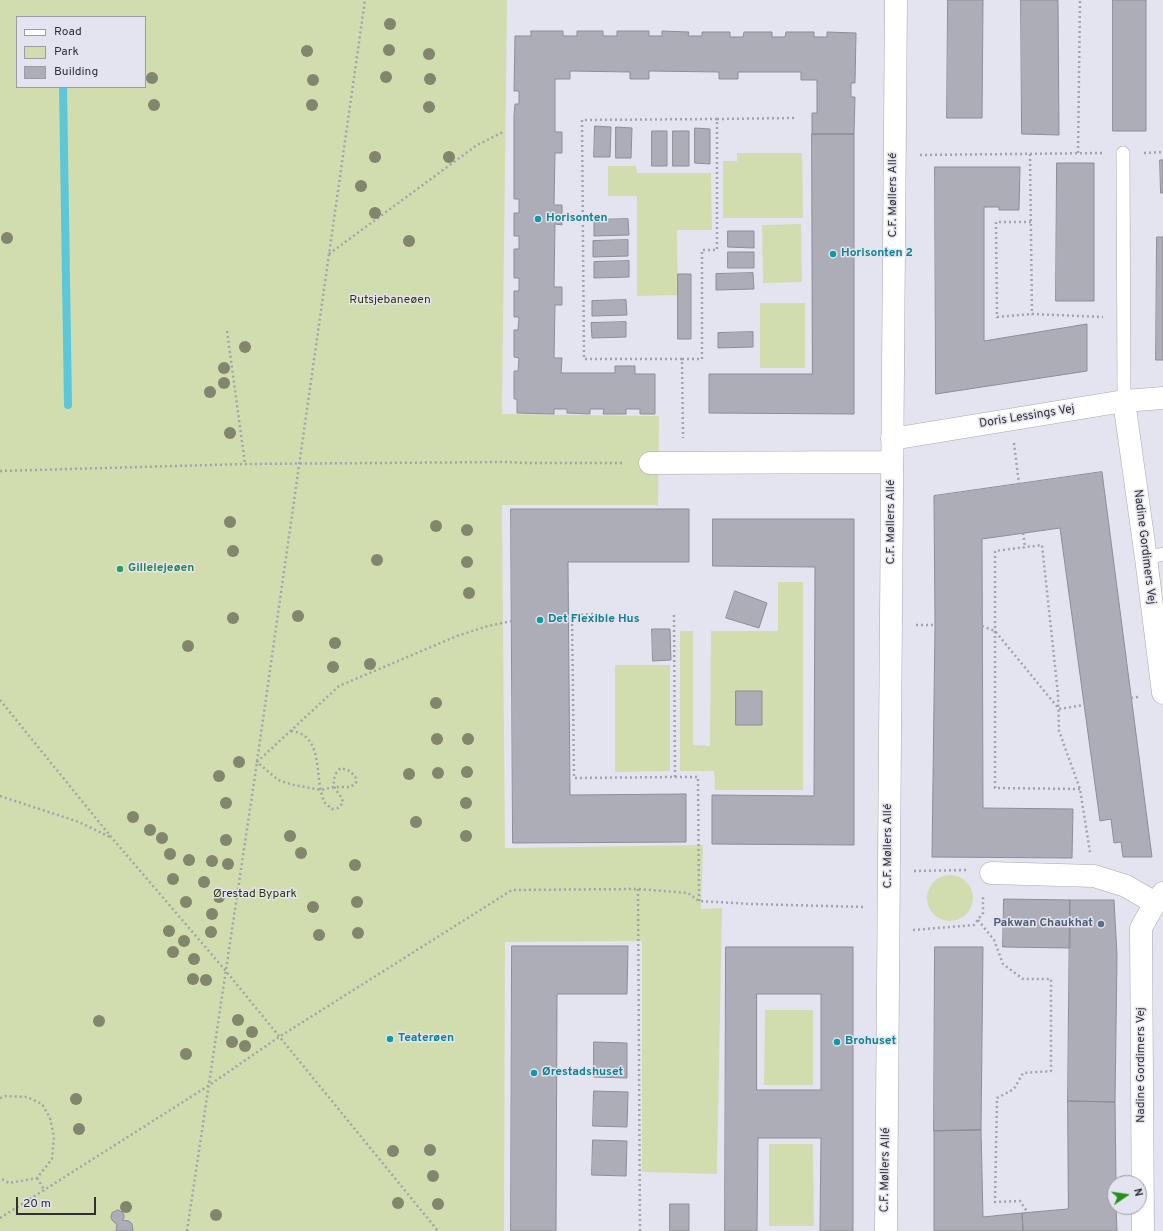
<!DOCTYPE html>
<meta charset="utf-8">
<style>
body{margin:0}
#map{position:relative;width:1163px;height:1231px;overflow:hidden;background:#e4e4f0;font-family:Overpass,sans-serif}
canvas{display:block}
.legend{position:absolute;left:16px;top:16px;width:130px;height:72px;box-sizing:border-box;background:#e4e4f0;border:1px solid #9c9ca5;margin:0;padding:5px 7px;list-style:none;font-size:12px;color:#303034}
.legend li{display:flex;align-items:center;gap:8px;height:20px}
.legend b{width:20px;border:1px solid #9c9ca5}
.north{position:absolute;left:1107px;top:1175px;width:40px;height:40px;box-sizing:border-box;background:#e4e4f0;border:1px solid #9c9ca5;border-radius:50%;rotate:77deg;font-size:11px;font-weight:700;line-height:16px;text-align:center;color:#303034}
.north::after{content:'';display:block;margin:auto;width:14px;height:18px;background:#249118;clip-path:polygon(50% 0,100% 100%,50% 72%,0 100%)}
.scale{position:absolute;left:16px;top:1197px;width:80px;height:18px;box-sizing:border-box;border:2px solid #303034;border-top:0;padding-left:5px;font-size:12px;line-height:14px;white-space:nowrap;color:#303034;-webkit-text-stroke:3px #e4e4f0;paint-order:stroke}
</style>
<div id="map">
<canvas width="1163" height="1231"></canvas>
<ul class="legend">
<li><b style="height:5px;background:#fff"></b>Road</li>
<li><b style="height:11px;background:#d1ddae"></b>Park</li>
<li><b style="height:11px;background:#adadb8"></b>Building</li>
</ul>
<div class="north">N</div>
<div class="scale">20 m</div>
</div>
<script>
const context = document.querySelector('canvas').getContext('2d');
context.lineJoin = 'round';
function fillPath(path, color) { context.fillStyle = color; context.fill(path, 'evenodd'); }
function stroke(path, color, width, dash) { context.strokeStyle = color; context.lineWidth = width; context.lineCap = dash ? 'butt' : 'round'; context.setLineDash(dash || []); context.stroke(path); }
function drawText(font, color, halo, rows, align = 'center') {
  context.font = font + ' Overpass,sans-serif'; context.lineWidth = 3; context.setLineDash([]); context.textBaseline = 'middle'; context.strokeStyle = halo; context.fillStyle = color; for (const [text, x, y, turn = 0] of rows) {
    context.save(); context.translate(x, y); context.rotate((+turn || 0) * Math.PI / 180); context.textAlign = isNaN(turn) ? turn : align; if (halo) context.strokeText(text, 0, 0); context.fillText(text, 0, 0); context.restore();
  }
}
fillPath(new Path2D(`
 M0,0h507l-5,414 157,2 -1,89h-156l3,343 198,-3 -2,64 21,-1 -5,266 -75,-2v-231l-137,1 -1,289h-504zM17,17h128v70h-128z
 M737,153h65l1,65h-80v-57h14z
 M608,166h28l1,7h74l1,57h-35l1,65 -41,1v-100h-29z
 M801,224l1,58 -39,1 -1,-58z
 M760,303h45v65h-45z
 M778,582h25v208h-88l-1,-19h-34v-140h13v114l17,1 1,-115h67z
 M615,665h55v106l-55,1z
 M927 898a23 23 0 1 1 46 0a23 23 0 1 1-46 0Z
 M765,1010h48v75h-49z
 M769,1144h44l1,82h-45z`), '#d1ddae');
stroke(new Path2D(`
 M63,87l5,318`), '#5dc6d9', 8);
const building = new Path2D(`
 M948,0h35l-1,118h-35z
 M1021,0h37l1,135 -37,-1z
 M1113,0h33v131h-33z
 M531,31h32v5h14v-5h26v5h14v-5h32v5h13v-5l27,1 -1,4h14v-4h28v5h13l1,-5h28v5h13l1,-5h28v5h13v-5l29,1 -1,50h-4v14h4l-1,37h-42v-21h5v-33h-16v-8h-63v7h-19v-7l-70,-1v8h-19v-7l-60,-1v8h-15v53h7v21h-7l-1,52h8v20l-7,-1 -1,63h8v18h-7l-1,53h8l-1,15h54v-7h20v8h20v40h-15v-5h-14v5h-23l1,-5h-14v5l-23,-1v-4h-13v5l-37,-1v-14h-3v-28h4l1,-13 -5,-1v-27h4l1,-13h-5v-26h5v-13h-5v-29h5v-13h-5v-23h5v-14h-5v-84l1,-11h4v-13h-5l1,-55h16z
 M595,126l16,1 -1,30h-16z
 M616,127l16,1 -1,30h-15z
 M695,128l15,1v35l-15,-1z
 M652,131h15v35h-15z
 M673,131h16v35h-16z
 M812,134h42v280l-145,-1v-39h103z
 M1160,160h3v33h-2z
 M1057,163h37v138h-38z
 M935,167h85l-1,43h-20v-3h-15v134l103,-17v47l-151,23z
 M628,219l1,16 -35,1v-16z
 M728,231h26v17l-26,-1z
 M1157,237h6v123h-7z
 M628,240v16l-35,1v-16z
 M728,252h26v16h-26z
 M629,261v16l-35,1v-16z
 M753,273l1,16 -38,1v-16z
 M678,274h13v65h-13z
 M626,300l1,15 -35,1v-15z
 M626,322v15l-34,1 -1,-15z
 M753,332v15l-35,1v-15z
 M1102,472l50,385h-29l-2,-15 -7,1 -3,-24 -11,2 -40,-293 -78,11 1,269 90,1 -1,49 -140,-1 3,-232 -1,-129z
 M511,509h178v53h-121l2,233 116,-1v48l-173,1z
 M713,519h141v326l-142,-1v-49l102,1 1,-229 -102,-1z
 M735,591l32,12 -8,25 -33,-10z
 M652,629h18l1,31 -18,1z
 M736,691h26v34h-26z
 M1004,899l66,1v48l-67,-1z
 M1070,900h44l3,55 -2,147 -47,-1z
 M512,946h116l-1,48h-70l-1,237h-45z
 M726,947h127v284h-33l1,-93h-63l-1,93h-32zM757,994h64v96h-64z
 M935,947h48l-2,183 -47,1z
 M594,1042l33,1v35l-33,-1z
 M594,1091l34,1 -1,35 -34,-1z
 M1068,1101l47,1 1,81h-1v24h1l1,24h-94l-1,-18 46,-4z
 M981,1130l2,87 39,-4 1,18h-89v-100z
 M593,1140l34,1 -1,35 -34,-1z
 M670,1204h19v27h-19z
 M118,1210l4,2 2,3v3l-2,2 7,1 3,3 1,7h-17l1,-6 -5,-5 -1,-3 1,-4z`);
fillPath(building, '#adadb8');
stroke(building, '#8d8d98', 1);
const lane = new Path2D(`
 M1123,153l1,248
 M1146,558l17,-4`);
const street = new Path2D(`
 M1124,401l22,157 17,135
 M892,439l232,-38 39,-3
 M650,463l242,-1
 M991,873l103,3 32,10 29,17 8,-10
 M886,1231l10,-1231
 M1143,1231l-2,-303 14,-25`);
stroke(lane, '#a7a7b2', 14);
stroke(street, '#a7a7b2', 23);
stroke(new Path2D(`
 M717,119l77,-1
 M1078,153l2,-153
 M1144,153l19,-1
 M1030,154l2,160 71,3
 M920,155l183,-2
 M1031,222h-35l1,95 35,-3
 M329,254l148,-109 28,-14
 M227,331l18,133
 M682,359h-98l-2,-239 135,-1v131h-15v109h-20l1,79
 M1014,443l5,41
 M0,471l245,-7 261,-2 21,1h98
 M1023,533l2,14
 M593,614l-21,1 2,163 101,-1 -1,-163
 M916,625h19
 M982,626l13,5 64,78 25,-4
 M1131,698l7,-1
 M0,700l112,138 113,132 213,261
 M291,731c35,4 22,50 34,72 2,2 5,4 7,6l6,-1 5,-5c-1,-7 -5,-9 -8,-15 -3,-7 0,-16 6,-20l9,3 6,7v5l-6,4h-16l-13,3 -27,-5 -16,-5 -21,-18 82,-76 118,-50 31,-10 24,-5
 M675,777h23l1,124
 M1080,789l-85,-1v-237l47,-6 16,149 1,37 21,58 10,63
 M0,796l79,26 31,15
 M914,871l53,-1
 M638,889l2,342
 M978,920l16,20 9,24 20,15h28v92l-28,2 -9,16 -17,9 -2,104 25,-1 8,12
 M913,930l61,-5 9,-12v-16
 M0,1098l6,-2 21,1 15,7 8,14 4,19 -2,22 -15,19 -28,5 -9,-5
 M37,1178l8,13
 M0,1218l208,-132 71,-49 233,-147 126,-1 50,4 11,8 53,3 112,3
 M187,1231l70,-469 108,-762`), '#a3a3ac', 2.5, [2, 3]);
stroke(lane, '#fff', 13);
stroke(street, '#fff', 22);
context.fillStyle = '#81866c';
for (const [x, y] of [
 [390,24],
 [389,50],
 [307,51],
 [429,54],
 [386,77],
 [152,78],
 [430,79],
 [313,80],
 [154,105],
 [312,105],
 [429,107],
 [375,157],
 [449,157],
 [361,186],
 [375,213],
 [7,238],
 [409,241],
 [245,347],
 [224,368],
 [224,383],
 [210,392],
 [230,433],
 [230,522],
 [436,526],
 [467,530],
 [233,551],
 [377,560],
 [467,562],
 [469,593],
 [298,616],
 [233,618],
 [335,643],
 [188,646],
 [370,664],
 [333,667],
 [436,703],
 [437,739],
 [468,739],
 [239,762],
 [467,772],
 [438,773],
 [409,774],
 [219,776],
 [226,803],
 [466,803],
 [133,817],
 [416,822],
 [150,830],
 [290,836],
 [466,836],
 [162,838],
 [226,840],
 [301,853],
 [170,854],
 [189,860],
 [212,861],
 [228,864],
 [355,865],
 [173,879],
 [204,882],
 [219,897],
 [186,902],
 [357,902],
 [313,907],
 [212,914],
 [169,931],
 [211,932],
 [358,933],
 [319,935],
 [184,941],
 [173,952],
 [194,959],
 [193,979],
 [206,980],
 [238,1020],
 [99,1021],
 [252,1032],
 [232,1042],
 [245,1046],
 [186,1054],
 [76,1099],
 [79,1129],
 [430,1150],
 [393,1151],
 [433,1176],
 [398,1203],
 [438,1204],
 [126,1207],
 [216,1215]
]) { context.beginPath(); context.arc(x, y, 6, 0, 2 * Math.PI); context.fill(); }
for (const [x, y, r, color] of [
 [538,219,4,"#0f9aa8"],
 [833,254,4,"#0f9aa8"],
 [120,569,4,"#2e9e5b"],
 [540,620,4,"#0f9aa8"],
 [1101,924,4,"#5c6f8a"],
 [390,1039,4,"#0f9aa8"],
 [837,1042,4,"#0f9aa8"],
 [534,1073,4,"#0f9aa8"]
]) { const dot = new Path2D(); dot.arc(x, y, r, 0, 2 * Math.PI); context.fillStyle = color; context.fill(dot); stroke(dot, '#e4e4f0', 1.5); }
drawText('12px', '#303034', '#e4e4f0', [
 ["C.F. Møllers Allé",894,195,-90],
 ["Doris Lessings Vej",1027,417,-9],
 ["C.F. Møllers Allé",892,522,-90],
 ["Nadine Gordimers Vej",1144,547,83],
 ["C.F. Møllers Allé",889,846,-90],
 ["Nadine Gordimers Vej",1142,1065,-90],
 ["C.F. Møllers Allé",886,1170,-89]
]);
drawText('bold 12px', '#0d838f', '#e4e4f0', [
 ["Horisonten",546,219],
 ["Horisonten 2",841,254],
 ["Det Flexible Hus",548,620],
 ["Teaterøen",398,1039],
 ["Brohuset",845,1042],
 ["Ørestadshuset",542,1073]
], 'left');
drawText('12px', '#303900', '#e4e4f0', [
 ["Rutsjebaneøen",390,301],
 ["Ørestad Bypark",255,895]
]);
drawText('bold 12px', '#27864d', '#e4e4f0', [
 ["Gillelejeøen",128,569]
], 'left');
drawText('bold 12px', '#4e5e75', '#e4e4f0', [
 ["Pakwan Chaukhat",1093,924]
], 'right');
</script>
